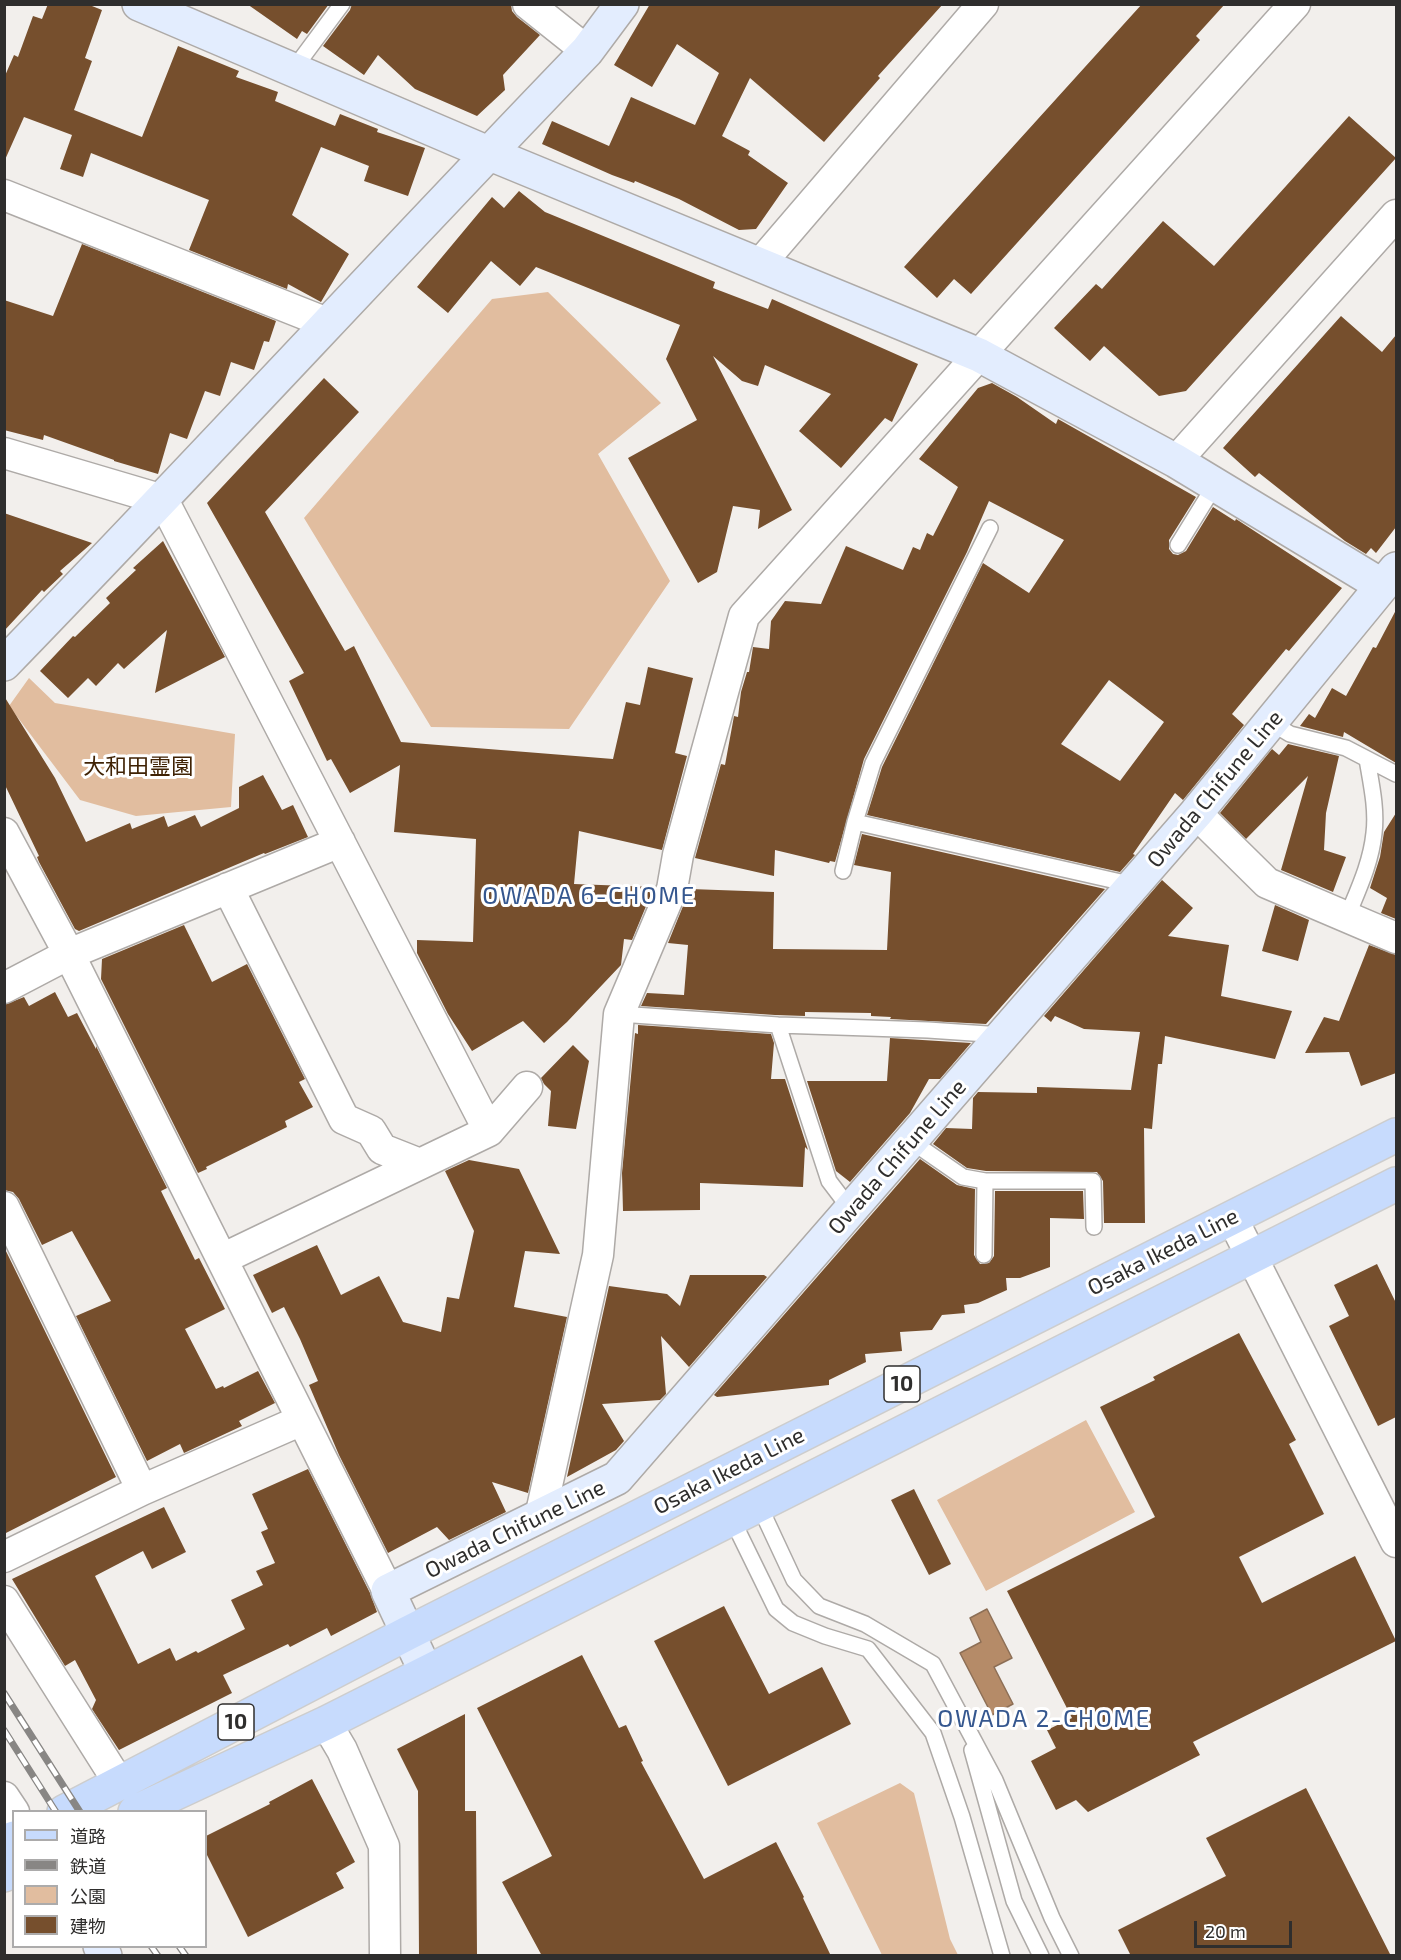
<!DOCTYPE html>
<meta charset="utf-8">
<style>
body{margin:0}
#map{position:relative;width:1401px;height:1960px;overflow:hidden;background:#f2efec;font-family:"Exo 2","Noto Sans JP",sans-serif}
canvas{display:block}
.frame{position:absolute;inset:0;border:6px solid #2f2e2d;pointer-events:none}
.legend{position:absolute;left:12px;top:1810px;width:195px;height:138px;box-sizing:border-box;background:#fff;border:2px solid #acabab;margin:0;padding:8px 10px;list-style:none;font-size:18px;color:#2f2e2d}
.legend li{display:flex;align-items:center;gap:12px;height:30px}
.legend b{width:30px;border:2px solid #acabab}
.scale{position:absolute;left:1194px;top:1921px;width:98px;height:27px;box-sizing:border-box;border:3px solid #2f2e2d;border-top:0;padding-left:8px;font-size:18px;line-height:21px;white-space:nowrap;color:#2f2e2d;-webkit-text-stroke:4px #fff;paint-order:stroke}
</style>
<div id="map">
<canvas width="1401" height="1960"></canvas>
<div class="frame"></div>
<ul class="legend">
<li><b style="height:8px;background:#c7dbfd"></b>道路</li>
<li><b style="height:8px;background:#888684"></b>鉄道</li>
<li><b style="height:16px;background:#e1bd9f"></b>公園</li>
<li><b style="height:16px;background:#764f2d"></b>建物</li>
</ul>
<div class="scale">20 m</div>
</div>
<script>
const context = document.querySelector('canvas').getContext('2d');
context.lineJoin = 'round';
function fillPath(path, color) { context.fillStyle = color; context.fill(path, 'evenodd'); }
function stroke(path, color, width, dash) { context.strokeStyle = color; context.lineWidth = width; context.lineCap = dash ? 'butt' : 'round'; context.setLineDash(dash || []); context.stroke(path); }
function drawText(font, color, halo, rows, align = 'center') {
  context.font = font + ' "Exo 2","Noto Sans JP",sans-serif'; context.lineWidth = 6; context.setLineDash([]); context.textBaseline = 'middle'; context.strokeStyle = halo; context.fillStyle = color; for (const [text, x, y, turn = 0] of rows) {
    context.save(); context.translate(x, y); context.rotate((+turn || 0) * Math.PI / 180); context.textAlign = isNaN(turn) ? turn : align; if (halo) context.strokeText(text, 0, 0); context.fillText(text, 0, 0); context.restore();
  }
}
fillPath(new Path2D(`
 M548,292l113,111 -63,51 72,127 -101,148 -138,-2 -127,-209 188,-219z
 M29,678l26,25 180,31 -4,73 -95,9 -56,-16 -71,-94z
 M1086,1420l49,92 -149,79 -49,-91z
 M900,1783l14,10 36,146 8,16h-76l-65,-132z`), '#e1bd9f');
const water = new Path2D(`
 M987,1609l25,49 -18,9 19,37 -21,11 -32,-62 21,-11 -11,-24z`);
fillPath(water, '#b58b68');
stroke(water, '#8d6f56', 1.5);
fillPath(new Path2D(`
 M48,4h39l15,6 -17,48 7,3 -18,49 68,27 36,-91 61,25 -3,6 42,15 -3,9 60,25 5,-12 38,15 -1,3 48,16 -17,48 -44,-15 5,-15 -48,-19 -29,68 57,39 -28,48 -33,-18 -1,5 -98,-39 20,-50 -118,-47 -8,24 -23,-8 12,-34 -48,-18 -20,45v-84l10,-23 4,2 15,-41 9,3z
 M247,4h82l-22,30 -5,-3 -5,8z
 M352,4h159l1,7 5,6 23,18 -37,40 2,15 -28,26 -62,-27 -37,-34 -14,20 -41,-29 27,-36z
 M650,4h293l-65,72 2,2 -56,64 -74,-64 -28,58 28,15 -2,4 40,28 -32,46 -17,1 -60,-31 -44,-18 -1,2 -22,-8 -70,-31 10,-23 57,25 22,-49 64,28 24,-52 -42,-29 -25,43 -38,-22z
 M1142,4h83l-29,32 4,4 -229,254 -17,-15 -17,19 -33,-31z
 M1349,116l47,42 -210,233 -27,5 -55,-50 -14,15 -36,-33 42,-44 6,5 61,-68 51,45z
 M519,191l26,21 170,70 -2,6 55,21 4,-10 146,65 -26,58 -7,-4 -44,50 -42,-37 32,-37 -66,-29 -7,21 -16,-5 -29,-25 79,154 -34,19 2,-19 -27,-4 -16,66 -19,11 -70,-125 69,-38 -31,-61 14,-34 -144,-58 -16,19 -29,-25 -43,52 -31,-26 75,-90 12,11z
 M82,244l194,77 -7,21 -5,-1 -10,29 -23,-8 -11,34 -15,-5 -18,48 -17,-6 -12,41 -44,-13v-1l-70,-25 -1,5 -39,-10v-130l49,16z
 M1341,316l41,36 14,-17v192l-20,26 -5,-5 -5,6 -21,-13 -86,-68 -4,4 -32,-29z
 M324,378l35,34 -94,100 80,139 9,-5 47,96 212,17 13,-57 14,3 8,-38 45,11 -18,75 12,3 -25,94 -83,-19 -5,53 80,3 -22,53 -8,-1 -3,26 -54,57 -23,21 -21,-22 -51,30 -24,-37 -31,-61v-13l56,2 3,-103 -82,-7 6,-67 -50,28 -19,-34 -4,2 -38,-80 15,-8 -97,-170z
 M992,383l25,14 39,27 2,-5 138,78 -27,43v9l4,5 5,1 8,-4 27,-44 22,14 1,-2 106,69 -53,63 -3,-2 -54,65 12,11 -61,75 -8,-7 -42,61 2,1 -15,17 -253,-57 15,-48 101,-204 46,30 35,-53 -75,-39 -22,51 -103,207 -29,103 -5,-1 -1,2 -54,-13 -1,26 -79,-18 26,-94 4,1 9,-49 4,1 3,-25 6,-20h2l4,-25 16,2 2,-28 14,-20 36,3 25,-58 57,24 10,-23 7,3 7,-17 6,3 25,-49 -39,-28 59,-71zM1109,680l55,42 -44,59 -59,-37z
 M4,513l88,30 -32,28 3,3 -19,18 -2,-2 -38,41z
 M163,541l62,116 -70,36 12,-63 -43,39 -6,-6 -22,23 -8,-8 -20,20 -28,-27 33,-35 2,1 35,-34 -4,-5 30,-28 -3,-2z
 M1396,610v153l-52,-31 -1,5 -43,-11 9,-12 6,4 17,-30 14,8 27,-49 3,1z
 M4,696l51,82 31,64 44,-19 2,6 32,-13 4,11 27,-12 6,12 38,-19v-21l24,-12 19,35 11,-5 15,32 -43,17 -1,-1 -185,78 -4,-2 -36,-67 -2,-5 2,-1 -35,-73z
 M1288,744l51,12 -13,57 -2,37 22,7 -13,35 -52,-22 27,-94 -62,63 -26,-26 52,-64 7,6z
 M1396,813v106l-15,-6 6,-15 -17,-10 10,-31 4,-25z
 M862,834l243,55 -119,135 -96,-5 1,-2 -20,-1v-3l-66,-1v4l-30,-1 -134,-9 6,-13 37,2 4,-50 -20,-2 22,-54 84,3 -1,57 114,1 4,-78 -37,-7z
 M1162,880l31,28 -25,28 61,9 -8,51 71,15 -17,48 -110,-23 -3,28h-4l-6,65 -8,-1 1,95h-41l-1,-42 -6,-9 -111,-1 -19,-3 -34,-24 13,-16 26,1 1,-31 5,-6 59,1v-6l94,3 9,-58 -56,-3 -29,-13 -4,6 -7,-6z
 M1275,905l34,15 -11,41 -36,-10z
 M184,925l28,57 35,-18 58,115 -6,3 14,25 -28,14 2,6 -81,40 1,2 -9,4 -97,-194 1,-20z
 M1369,945l27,10v118l-35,13 -12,-34 -44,1 19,-36 15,4z
 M55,992l13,25 9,-4 19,36v-3l71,142 -6,3 34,69 4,-2 26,51 -40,20 31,60 7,-3 1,2 34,-17 17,32 -36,18 3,5 -58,27 -4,-9 -33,17 -71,-145 35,-15 -39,-70 -30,14 -23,-46 -6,-7 -9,-2v-185l20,-8 5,9z
 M638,1025l133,9 3,9 -3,36h14l23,71 -3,-3 -2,40 -103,-4v27l-77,1 -1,-38 13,-140 3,1z
 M890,1038l81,5 -31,36h-11l-19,34 -60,69 -14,-11 -29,-90h80z
 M573,1045l16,16 -13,68 -28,-3 3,-35 -7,-7 -3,-6z
 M920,1159l37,26 18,4 -1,66 6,9 9,-1 5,-7 1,-65h88l1,28 -34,-1v49l-30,11h-14l1,12 -29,13 -14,2 1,8 -23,2 -10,15 -32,2 2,19 -37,3 1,8 -37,18v5l-112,12 -3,-2z
 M469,1160l50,9 41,85 -35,-3 -11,56 53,10 -39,176 -36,-11 14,30 -57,28 -12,-13 -49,26 -49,-98 -30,-70 9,-4 -18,-42 -16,-32 -12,6 -19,-38 64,-30 24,50 38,-19 24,46 38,10 6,-35 12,2 15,-68 -29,-60z
 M4,1247l112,230 -112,57z
 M1377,1264l19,39v114l-18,9 -49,-100 20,-10 -15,-31z
 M690,1275h74l3,2 -78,90 -28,-31 5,58 -6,6 -58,4 22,37 -8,9 -49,27 42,-191 58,8 13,12z
 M1239,1333l57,107 -7,4 35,70 -85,43 23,46 93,-47 41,85 -203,101 7,13 -112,57 -12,-12 -20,10 -25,-49 25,-13 -9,-18 25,-12 -65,-127 148,-74 -55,-110 55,-27 -2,-3z
 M308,1469l62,124 7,19 -46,24 -4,-8 -37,19 -2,-3 -65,31 9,18 -113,57 -27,-41 4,-9 -21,-40 -10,6 -53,-87 152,-72 22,45 -34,17 -9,-18 -48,25 43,88 32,-16 6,13 20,-10 2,2 47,-24 -14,-29 32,-15 -7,-14 19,-8 -14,-31 7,-3 -16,-35z
 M914,1489l37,75 -22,11 -38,-75z
 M724,1606l45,88 53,-27 29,57 -123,62 -74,-145z
 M582,1655l37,73 7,-3 17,36 -2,1 63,117 72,-37 28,55 -1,1 28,58h-289l-40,-74 50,-26 -75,-148z
 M465,1714v97h11l1,145h-58l-1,-165 -21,-42z
 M312,1779l43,83 -19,11 8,15 -96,49 -42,-84v-17l64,-32 -1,-2z
 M1306,1788l85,168h-260l-13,-26 108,-54 -20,-38z`), '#764f2d');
const lane = new Path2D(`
 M293,70l49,-66
 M1178,545l37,-60
 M1270,722l20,12 56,14 50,26
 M855,822l279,63
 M843,871l12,-49 18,-59 117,-235
 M1347,917c11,-27 24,-54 27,-84 3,-24 -3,-50 -7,-74
 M619,1014l159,11 150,5 74,5
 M778,1025l51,156 22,29
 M911,1141l52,36 22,4h108l1,46
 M984,1255l1,-74
 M759,1505l35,75 25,26 46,18 68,40 62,116 57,138 19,38
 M732,1519l44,90 17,14 32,13 43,13 65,84 29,84 40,139
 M972,1750l42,151 27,55`);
const street = new Path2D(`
 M528,4l59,47
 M4,195l323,128
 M760,264l223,-260
 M4,453l159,47 326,631
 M1176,461l220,-246
 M1196,813l71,70 129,55
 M4,833l65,121 319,637
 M228,888l116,231 27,12 11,18 38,15
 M4,988l65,-34 271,-112
 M4,1207l138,283
 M1232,1218l164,324
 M222,1259l267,-128 38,-44
 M540,1517l58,-262 21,-241 53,-125 6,-34 66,-239 551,-612
 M4,1557l138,-67 160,-70
 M4,1601l115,182
 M326,1723l16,27 42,96 1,110
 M4,1797l10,15`);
const secondary = new Path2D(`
 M139,4l349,149 491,202 197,106 205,124
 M4,664c197,-203 387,-410 583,-613l35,-47
 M426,1672l-38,-81 229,-113 579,-665 200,-244
 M100,1946l5,10`);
const primary = new Path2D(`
 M64,1812l344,-179 988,-498
 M135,1812l191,-89 1070,-539
 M4,1842l10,-4
 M4,1875l10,-5`);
stroke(lane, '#aeaaa7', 18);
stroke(street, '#aeaaa7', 33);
stroke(secondary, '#aeaaa7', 36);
stroke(primary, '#cdcdcd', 36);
stroke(lane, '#fff', 15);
stroke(street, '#fff', 30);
stroke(secondary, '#e3edfe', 33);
stroke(primary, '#c7dbfd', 33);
const rail = new Path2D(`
 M4,1693l76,119
 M4,1730l52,82
 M151,1946l7,10
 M179,1946l7,10`);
stroke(rail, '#888684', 7);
stroke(rail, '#fff', 4.5, [14]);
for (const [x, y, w] of [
 [902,1384,36],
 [236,1722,36]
]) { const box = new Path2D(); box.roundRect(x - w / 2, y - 18, w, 36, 4.5); context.fillStyle = '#fff'; context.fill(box); stroke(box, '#2f2e2d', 1.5); }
drawText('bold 21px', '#2f2e2d', null, [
 ["10",902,1384],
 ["10",236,1722]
]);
drawText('22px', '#3f2204', '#fff', [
 ["大和田霊園",138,767]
]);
drawText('22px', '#2f2e2d', '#fff', [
 ["Owada Chifune Line",1215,789,-50],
 ["Owada Chifune Line",897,1157,-49],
 ["Osaka Ikeda Line",1163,1252,-27],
 ["Osaka Ikeda Line",729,1471,-27],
 ["Owada Chifune Line",515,1529,-26]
]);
context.letterSpacing = '1.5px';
drawText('24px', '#35578f', '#fff', [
 ["OWADA 6-CHOME",589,896],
 ["OWADA 2-CHOME",1044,1719]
]);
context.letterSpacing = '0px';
</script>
